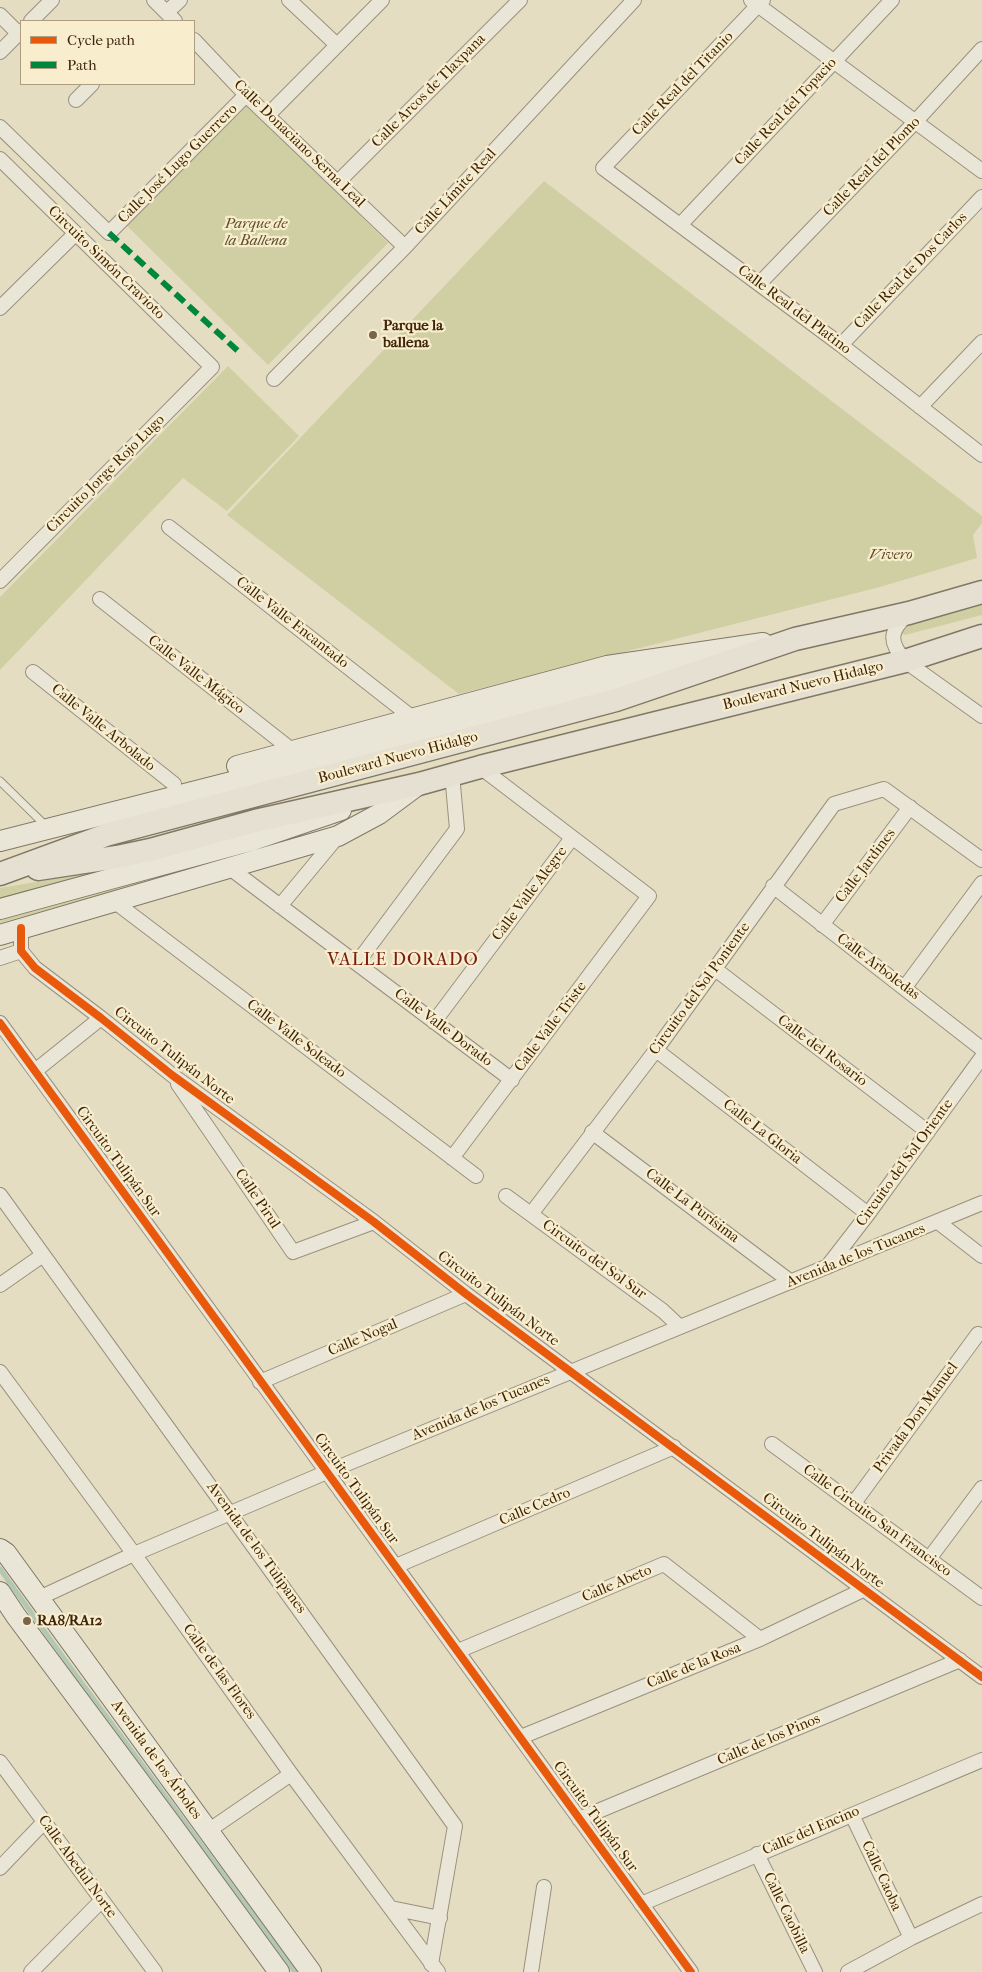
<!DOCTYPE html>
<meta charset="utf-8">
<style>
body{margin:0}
#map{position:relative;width:982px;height:1972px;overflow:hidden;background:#e5ddc2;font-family:"IM FELL French Canon",serif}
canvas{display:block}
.legend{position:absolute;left:20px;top:20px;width:175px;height:65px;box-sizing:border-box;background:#f8eece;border:1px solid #ae9d80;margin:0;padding:6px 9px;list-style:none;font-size:15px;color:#3e240a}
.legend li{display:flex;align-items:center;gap:10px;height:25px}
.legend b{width:25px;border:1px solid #ae9d80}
</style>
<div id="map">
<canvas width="982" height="1972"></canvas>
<ul class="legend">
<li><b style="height:6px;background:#e8590c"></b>Cycle path</li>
<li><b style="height:6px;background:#00873e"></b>Path</li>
</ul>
</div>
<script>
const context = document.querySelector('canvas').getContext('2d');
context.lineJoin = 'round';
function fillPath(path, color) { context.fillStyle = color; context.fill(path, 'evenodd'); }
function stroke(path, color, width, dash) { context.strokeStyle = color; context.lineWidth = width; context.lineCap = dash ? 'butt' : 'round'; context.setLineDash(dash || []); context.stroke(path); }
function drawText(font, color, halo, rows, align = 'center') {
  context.font = font + ' "IM FELL French Canon",serif'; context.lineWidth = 4.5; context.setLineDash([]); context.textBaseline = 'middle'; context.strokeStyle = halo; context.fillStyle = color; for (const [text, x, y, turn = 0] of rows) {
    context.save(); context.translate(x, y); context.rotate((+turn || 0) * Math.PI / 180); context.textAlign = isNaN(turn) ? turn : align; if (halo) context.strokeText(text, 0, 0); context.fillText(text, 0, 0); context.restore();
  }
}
fillPath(new Path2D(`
 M243,100l145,143 -120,122 -145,-143z
 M544,181l438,335v7l-9,12 4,23 -97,29 -421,107 -232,-179z
 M228,366l71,70 -72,75 -44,-33 -183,192v-73z
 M982,604v11l-77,20 -4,-1 3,-9z
 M257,847l1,4 -258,72v-5z
 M119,868l-119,34v-14z`), '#d0cfa3');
stroke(new Path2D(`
 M0,1569l78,109 217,294`), '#b2c8b3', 5);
const lane = new Path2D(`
 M0,781l46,45`);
const street = new Path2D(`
 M154,0l21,21
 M289,0l48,45
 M751,0l231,171
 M763,0l-160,168 238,177 141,110
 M167,12l13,-12
 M0,15l19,19
 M31,21l21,-21
 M194,40l52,55 159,152
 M0,52l21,-21
 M76,100l16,-16
 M268,115l114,-115
 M0,127l109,106 137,-138
 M0,159l212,208 -212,214
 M338,182l182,-182
 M681,224l211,-224
 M759,284l156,-162 67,-73
 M0,308l75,-74
 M841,345l141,-148
 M274,379l131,-132 229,-247
 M920,407l62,-65
 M169,527l245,192
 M100,599l193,152
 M907,615c-18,17 -18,27 -2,46l77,55
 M33,672l141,112
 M231,869l281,211
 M773,886l209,163
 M115,902l361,274
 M280,906l58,-70
 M822,925l88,-118
 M21,928v23l14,17 66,50 71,57 202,147 92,72 516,383
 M0,958l21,-7
 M357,963l100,-134 -5,-55
 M715,969l213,163
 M905,987l77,-104
 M434,1022l138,-184
 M0,1023l691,949
 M656,1050l212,164
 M35,1071l66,-53
 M178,1084l115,168 81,-30
 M592,1132l199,150
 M452,1158l197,-262 -169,-129
 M0,1195l455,631 -24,138
 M506,1196l157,115 17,16
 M531,1214l125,-164 178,-246 50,-15 98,71
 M938,1222l44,34
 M827,1267l41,-53 114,-157
 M0,1285l43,-30
 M0,1372l134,182 157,220 147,198
 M260,1382l206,-88
 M772,1444l210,154
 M854,1503l124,-169
 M929,1559l53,-71
 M396,1566l278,-119
 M39,1598l95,-44 193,-82 655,-269
 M458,1651l206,-87 96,75
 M521,1737l239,-98 105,-50
 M0,1762l155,210
 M852,1815l59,123
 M579,1819l381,-159
 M208,1831l83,-57
 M757,1854l58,118
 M0,1868l44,-46
 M641,1904l341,-144
 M391,1908l49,10
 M31,1972l70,-71
 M531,1972l13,-85
 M848,1972l63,-34 71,-34`);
const secondary = new Path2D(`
 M237,766l370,-100 156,-23
 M0,841l698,-178
 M0,909l253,-69 88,-30
 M0,935l338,-99 41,-22 39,-29
 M0,1549l6,4 305,419
 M0,1592l16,24 158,212 105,144`);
const primary = new Path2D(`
 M38,869l79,-12 33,-7 105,-29 164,-37 61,-17 425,-106 77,-25
 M0,874l109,-40 507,-134 179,-61 114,-26 73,-21`);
stroke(lane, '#99907e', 9);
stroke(street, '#99907e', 16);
stroke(secondary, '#807766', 22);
stroke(primary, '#807766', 25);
stroke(lane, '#e9e6d8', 7);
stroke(street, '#e9e6d8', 14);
stroke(secondary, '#e9e6d8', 20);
stroke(primary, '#e5e0d1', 22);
stroke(new Path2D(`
 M109,233l129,118`), '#00873e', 6, [12, 6]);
stroke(new Path2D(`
 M21,928v23l14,17 66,50 71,57 202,147 92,72 516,383
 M0,1023l691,949`), '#e8590c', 8);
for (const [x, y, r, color] of [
 [373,335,5,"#78654a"],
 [27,1621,5,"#78654a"]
]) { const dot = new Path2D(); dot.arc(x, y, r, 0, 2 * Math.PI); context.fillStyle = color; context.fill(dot); stroke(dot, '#f8eece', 2); }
drawText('15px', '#3e240a', '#f8eece', [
 ["Calle Real del Titanio",683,84,-46],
 ["Calle Arcos de Tlaxpana",429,91,-45],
 ["Calle Real del Topacio",786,112,-47],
 ["Calle Donaciano Serna Leal",299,144,44],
 ["Calle José Lugo Guerrero",178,164,-45],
 ["Calle Real del Plomo",872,167,-46],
 ["Calle Límite Real",456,192,-47],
 ["Circuito Simón Cravioto",106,263,44],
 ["Calle Real de Dos Carlos",911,271,-46],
 ["Calle Real del Platino",794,310,37],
 ["Circuito Jorge Rojo Lugo",106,474,-45],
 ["Calle Valle Encantado",292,623,38],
 ["Calle Valle Mágico",196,675,38],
 ["Boulevard Nuevo Hidalgo",803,686,-14],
 ["Calle Valle Arbolado",103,728,39],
 ["Boulevard Nuevo Hidalgo",398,758,-15],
 ["Calle Jardines",866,866,-53],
 ["Calle Valle Alegre",530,894,-53],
 ["Calle Arboledas",878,967,37],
 ["Circuito del Sol Poniente",700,989,-54],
 ["Calle Valle Triste",551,1027,-53],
 ["Calle Valle Dorado",443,1028,37],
 ["Calle Valle Soleado",296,1039,37],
 ["Calle del Rosario",822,1051,37],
 ["Circuito Tulipán Norte",174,1056,38],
 ["Calle La Gloria",762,1132,38],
 ["Circuito Tulipán Sur",118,1162,54],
 ["Circuito del Sol Oriente",905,1163,-54],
 ["Calle Pirul",257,1199,56],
 ["Calle La Purísima",692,1206,37],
 ["Avenida de los Tucanes",856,1256,-22],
 ["Circuito del Sol Sur",594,1260,36],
 ["Circuito Tulipán Norte",498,1299,37],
 ["Calle Nogal",363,1338,-23],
 ["Avenida de los Tucanes",481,1408,-23],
 ["Privada Don Manuel",916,1418,-54],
 ["Circuito Tulipán Sur",356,1489,54],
 ["Calle Cedro",535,1507,-23],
 ["Calle Circuito San Francisco",877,1521,36],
 ["Circuito Tulipán Norte",823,1541,37],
 ["Avenida de los Tulipanes",256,1548,54],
 ["Calle Abeto",617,1584,-23],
 ["Calle de la Rosa",694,1666,-22],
 ["Calle de las Flores",219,1672,54],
 ["Calle de los Pinos",769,1740,-23],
 ["Avenida de los Árboles",156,1760,54],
 ["Circuito Tulipán Sur",595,1817,54],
 ["Calle del Encino",811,1831,-23],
 ["Calle Abedul Norte",77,1867,54],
 ["Calle Caoba",881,1876,65],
 ["Calle Caobilla",786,1913,64]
]);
drawText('italic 15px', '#5e4c2a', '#f8eece', [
 ["Parque de",256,224],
 ["la Ballena",256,241],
 ["Vivero",891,555]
]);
drawText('bold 15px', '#3e240a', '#f8eece', [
 ["Parque la",383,326],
 ["ballena",383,343],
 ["RA8/RA12",37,1621]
], 'left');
context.letterSpacing = '1px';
drawText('18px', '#7a1f14', '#f8eece', [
 ["VALLE DORADO",403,961]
]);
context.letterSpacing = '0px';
</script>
